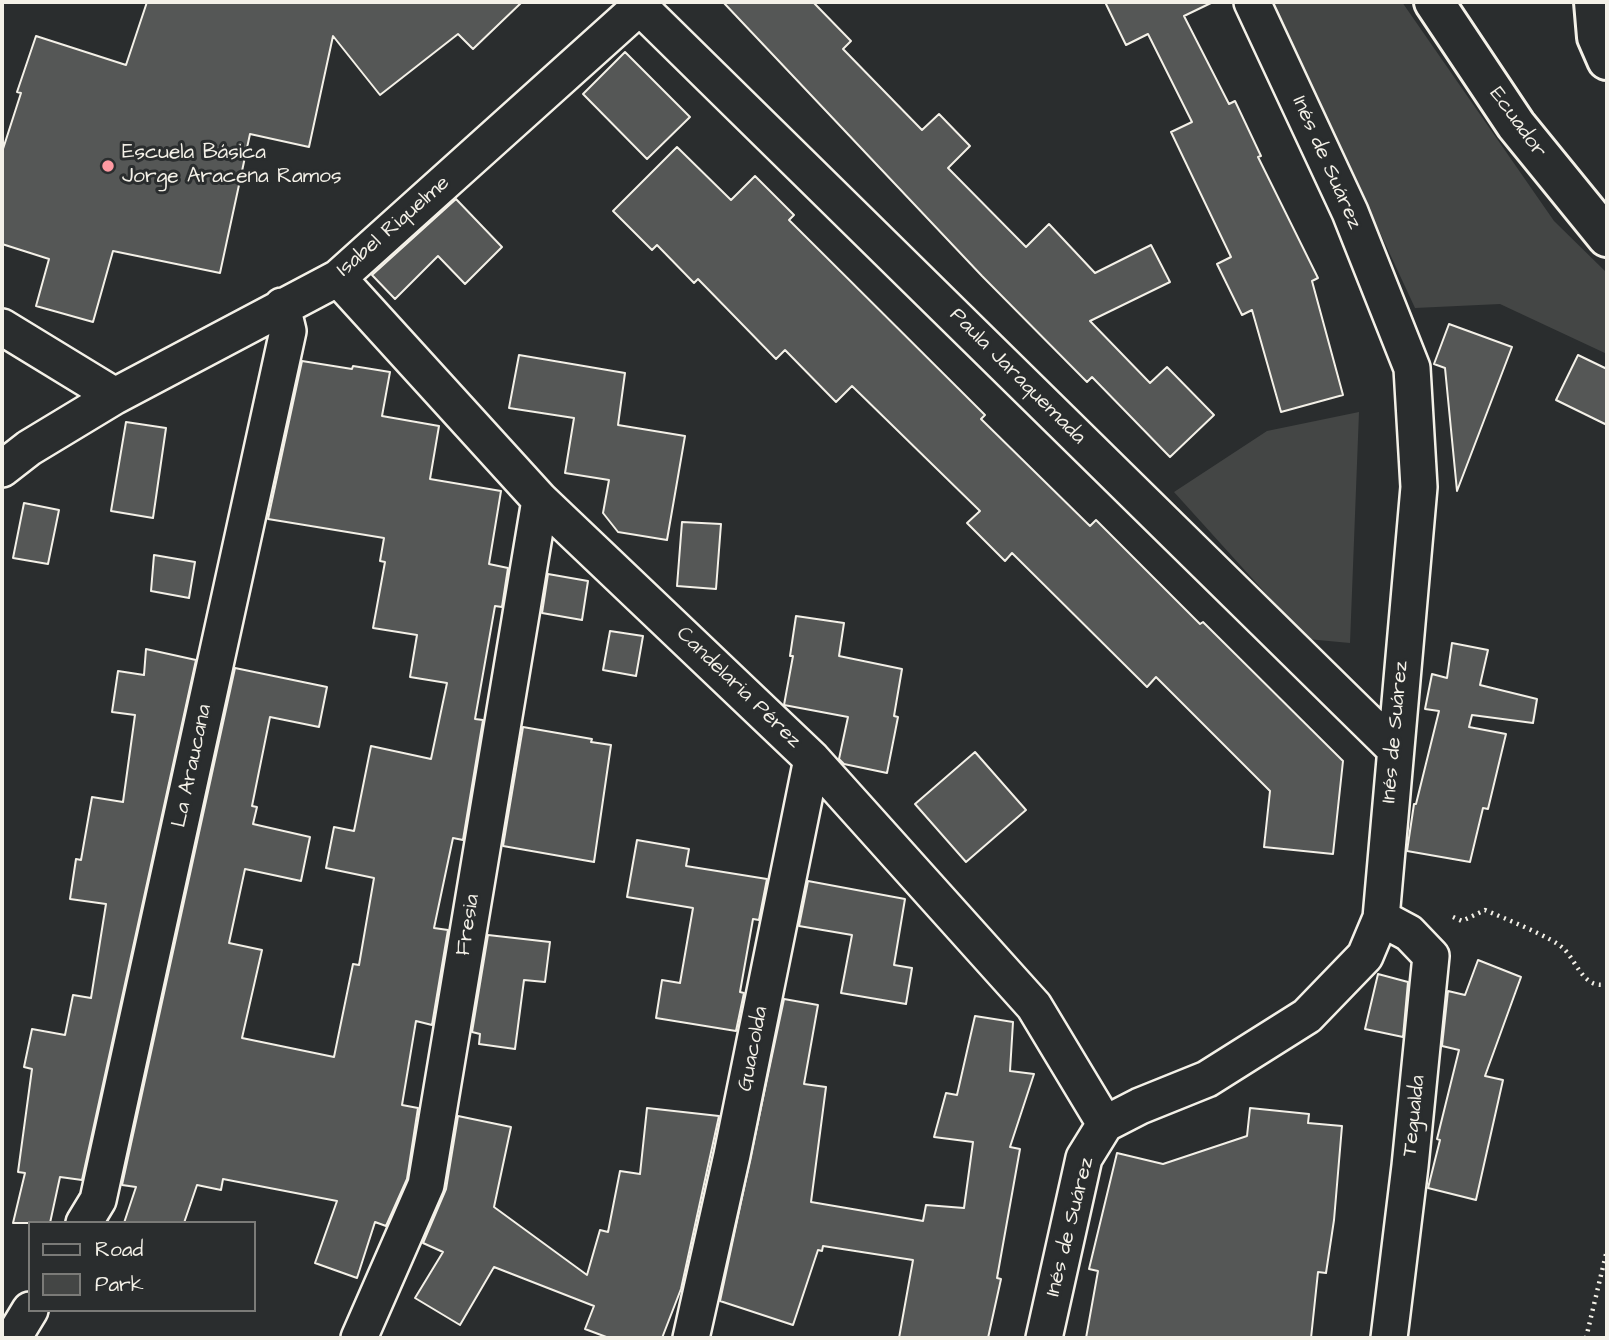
<!DOCTYPE html>
<meta charset="utf-8">
<style>
body{margin:0}
#map{position:relative;width:1609px;height:1340px;overflow:hidden;background:#2a2d2e;font-family:"Architects Daughter",sans-serif}
canvas{display:block}
.frame{position:absolute;inset:0;border:4px solid #f4f1e8;pointer-events:none}
.legend{position:absolute;left:28px;top:1221px;width:228px;height:91px;box-sizing:border-box;background:#2a2d2e;border:2px solid #7b7b78;margin:0;padding:9px 12px;list-style:none;font-size:21px;color:#f4f1e8}
.legend li{display:flex;align-items:center;gap:14px;height:35px}
.legend b{width:35px;border:2px solid #7b7b78}
</style>
<div id="map">
<canvas width="1609" height="1340"></canvas>
<div class="frame"></div>
<ul class="legend">
<li><b style="height:9px;background:#2a2d2e"></b>Road</li>
<li><b style="height:19px;background:#444645"></b>Park</li>
</ul>
</div>
<script>
const context = document.querySelector('canvas').getContext('2d');
context.lineJoin = 'round';
function fillPath(path, color) { context.fillStyle = color; context.fill(path, 'evenodd'); }
function stroke(path, color, width, dash) { context.strokeStyle = color; context.lineWidth = width; context.lineCap = dash ? 'butt' : 'round'; context.setLineDash(dash || []); context.stroke(path); }
function drawText(font, color, halo, rows, align = 'center') {
  context.font = font + ' "Architects Daughter",sans-serif'; context.lineWidth = 6; context.setLineDash([]); context.textBaseline = 'middle'; context.strokeStyle = halo; context.fillStyle = color; for (const [text, x, y, turn = 0] of rows) {
    context.save(); context.translate(x, y); context.rotate((+turn || 0) * Math.PI / 180); context.textAlign = isNaN(turn) ? turn : align; if (halo) context.strokeText(text, 0, 0); context.fillText(text, 0, 0); context.restore();
  }
}
fillPath(new Path2D(`
 M1273,2h129l152,219 53,52v81l-107,-50 -85,4z
 M1359,412l-9,231 -43,-4 -133,-147 93,-61z`), '#444645');
const building = new Path2D(`
 M147,2h375l-49,47 -15,-15 -78,61 -47,-59 -24,111 -59,-13 -30,139 -107,-22 -20,71 -57,-16 13,-47 -47,-15v-92l19,-59 -4,-1 19,-56 90,29z
 M723,2h90l38,39 -8,8 79,81 17,-16 31,32 -22,22 78,79 23,-23 46,49 56,-28 19,37 -80,39 60,62 17,-16 47,48 -44,42 -78,-80 -5,5 -105,-106z
 M1105,2h108l-29,14 45,88 6,-3 26,55 -3,1 60,121 -6,3 31,114 -62,17 -29,-102 -10,5 -25,-51 14,-7 -60,-125 21,-10 -44,-88 -22,11z
 M625,52l65,65 -43,42 -64,-65z
 M677,147l54,53 24,-24 39,39 -5,5 196,195 -4,4 109,107 6,-6 104,104 3,-2 140,139 -10,93 -69,-7 6,-56 -114,-114 -9,10 -135,-134 -7,8 -38,-38 13,-12 -128,-125 -16,16 -51,-52 -9,9 -78,-80 -4,4 -37,-38 -5,5 -39,-39z
 M456,199l46,48 -37,37 -27,-28 -43,43 -23,-24z
 M1449,324l63,23 -55,144 -12,-123 -11,-4z
 M519,355l106,18 -7,52 67,11 -18,104 -49,-8 -15,-19 6,-33 -44,-7 9,-55 -65,-10z
 M1578,355l29,14v56l-51,-25z
 M302,361l50,8 1,-3 37,6 -8,44 57,10 -9,53 71,12 -12,73 19,4 -6,39 -7,-1 -20,113 8,1 -20,120 -10,-2 -19,90 14,2 -16,95 -16,-4 -14,84 16,3 -11,71 -21,47 -11,-4 -18,56 -42,-15 22,-62 -114,-22 -2,11 -24,-5 -13,38h-60l12,-36 -14,-2 113,-517 92,19 -8,40 -49,-10 -18,89 5,1 -4,17 57,13 -9,44 -56,-12 -16,74 33,7 -20,88 92,19 19,-93 6,1 15,-87 -48,-10 8,-41 20,4 17,-85 60,13 16,-76 -37,-6 7,-42 -44,-7 12,-66 -5,-1 4,-23 -116,-19z
 M126,422l40,6 -13,90 -42,-7z
 M24,503l35,7 -11,54 -35,-6z
 M682,522l39,2 -5,65 -39,-3z
 M154,555l41,7 -6,36 -38,-7z
 M548,574l40,7 -6,39 -40,-7z
 M796,616l48,7 -5,33 63,13 -8,47 4,1 -11,56 -43,-9 -5,-5 9,-42 -64,-12 9,-49h-3z
 M610,631l33,5 -7,40 -33,-6z
 M1452,643l36,7 -8,35 57,14 -4,24 -61,-8 -3,12 37,7 -18,75 -5,-1 -13,54 -63,-11 7,-47h2l23,-93 -14,-2 7,-35 15,4z
 M146,649l50,11 -114,520 -22,-3 -10,46h-37l12,-50 -7,-1 14,-103 -8,-2 8,-38 33,6 8,-40 18,3 15,-94 -36,-5 6,-40 5,1 11,-63 31,5 12,-87 -23,-3 6,-41 26,4z
 M523,727l69,12 -1,3 20,3 -17,117 -91,-16z
 M975,752l51,58 -60,52 -51,-58z
 M637,840l52,9 -3,17 81,13 -8,41 -6,-1 -13,73 4,1 -8,38 -80,-13 6,-38 18,3 13,-75 -66,-11z
 M808,881l97,18 -11,66 18,3 -6,36 -65,-11 11,-58 -53,-9z
 M488,935l62,7 -5,40 -21,-2 -9,69 -36,-5 1,-10 -8,-2z
 M1478,960l43,17 -36,99 18,4 -27,120 -48,-12 12,-48 -3,-1 22,-89 -17,-4 6,-55 17,4z
 M1378,974l30,8 -5,55 -38,-8z
 M784,999l34,6 -14,79 22,3 -15,115 112,19 3,-16 38,3 9,-66 -39,-5 12,-44 11,2 18,-79 38,6 -3,49 24,3 -24,73 10,2 -23,129 4,1 -13,59h-89l14,-78 -90,-14 -1,5 -4,-1 -25,75 -73,-24z
 M647,1108l72,8 -38,173 -19,49h-53l-24,-9 9,-23 -100,-39 -34,58 -45,-27 28,-46 -20,-9 23,-54 12,-73 53,11 -17,80 93,68 13,-45 8,2 12,-61 20,3z
 M1250,1108l59,6 -1,9 34,3 -8,94 -8,53 -8,-1 -7,66h-225l12,-67 -9,-2 28,-116 46,11 84,-28z`);
fillPath(building, '#555756');
stroke(building, '#f4f1e8', 2);
const street = new Path2D(`
 M640,7l754,741
 M338,278l202,222 272,259 222,247 71,118
 M2,327l113,69
 M2,469l27,-21 86,-52 223,-118 307,-276
 M1381,918l28,15 22,23 -21,210 -21,172
 M84,1223l14,-23 190,-869 -6,-25
 M13,1338l17,-28
 M359,1338l67,-153 114,-685
 M691,1338l41,-183 80,-396
 M1044,1338l40,-180 21,-34 35,-18 67,-27 100,-63 58,-60 16,-38 38,-431 -7,-119 -62,-156 -98,-210`);
const secondary = new Path2D(`
 M1434,2l82,123 91,112
 M1594,2l3,35 10,23`);
stroke(street, '#f4f1e8', 40);
stroke(secondary, '#f4f1e8', 44);
stroke(new Path2D(`
 M1453,917l9,4 23,-11c16,7 69,28 79,39 13,13 20,41 43,35
 M1586,1338l21,-88`), '#f4f1e8', 4.5, [2, 5]);
stroke(street, '#2a2d2e', 35);
stroke(secondary, '#2a2d2e', 38);
for (const [x, y, r, color] of [
 [108,166,7,"#ff9aa2"]
]) { const dot = new Path2D(); dot.arc(x, y, r, 0, 2 * Math.PI); context.fillStyle = color; context.fill(dot); stroke(dot, '#2a2d2e', 2.5); }
drawText('21px', '#f4f1e8', '#2a2d2e', [
 ["Ecuador",1517,123,54],
 ["Inés de Suárez",1326,163,66],
 ["Isabel Riquelme",394,227,-41],
 ["Paula Jaraquemada",1017,377,45],
 ["Candelaria Pérez",738,688,44],
 ["Inés de Suárez",1396,732,-85],
 ["La Araucana",193,766,-78],
 ["Fresia",469,925,-81],
 ["Guacolda",754,1049,-79],
 ["Tegualda",1415,1116,-84],
 ["Inés de Suárez",1071,1227,-76]
]);
drawText('21px', '#f4f1e8', '#2a2d2e', [
 ["Escuela Básica",122,154],
 ["Jorge Aracena Ramos",122,178]
], 'left');
</script>
